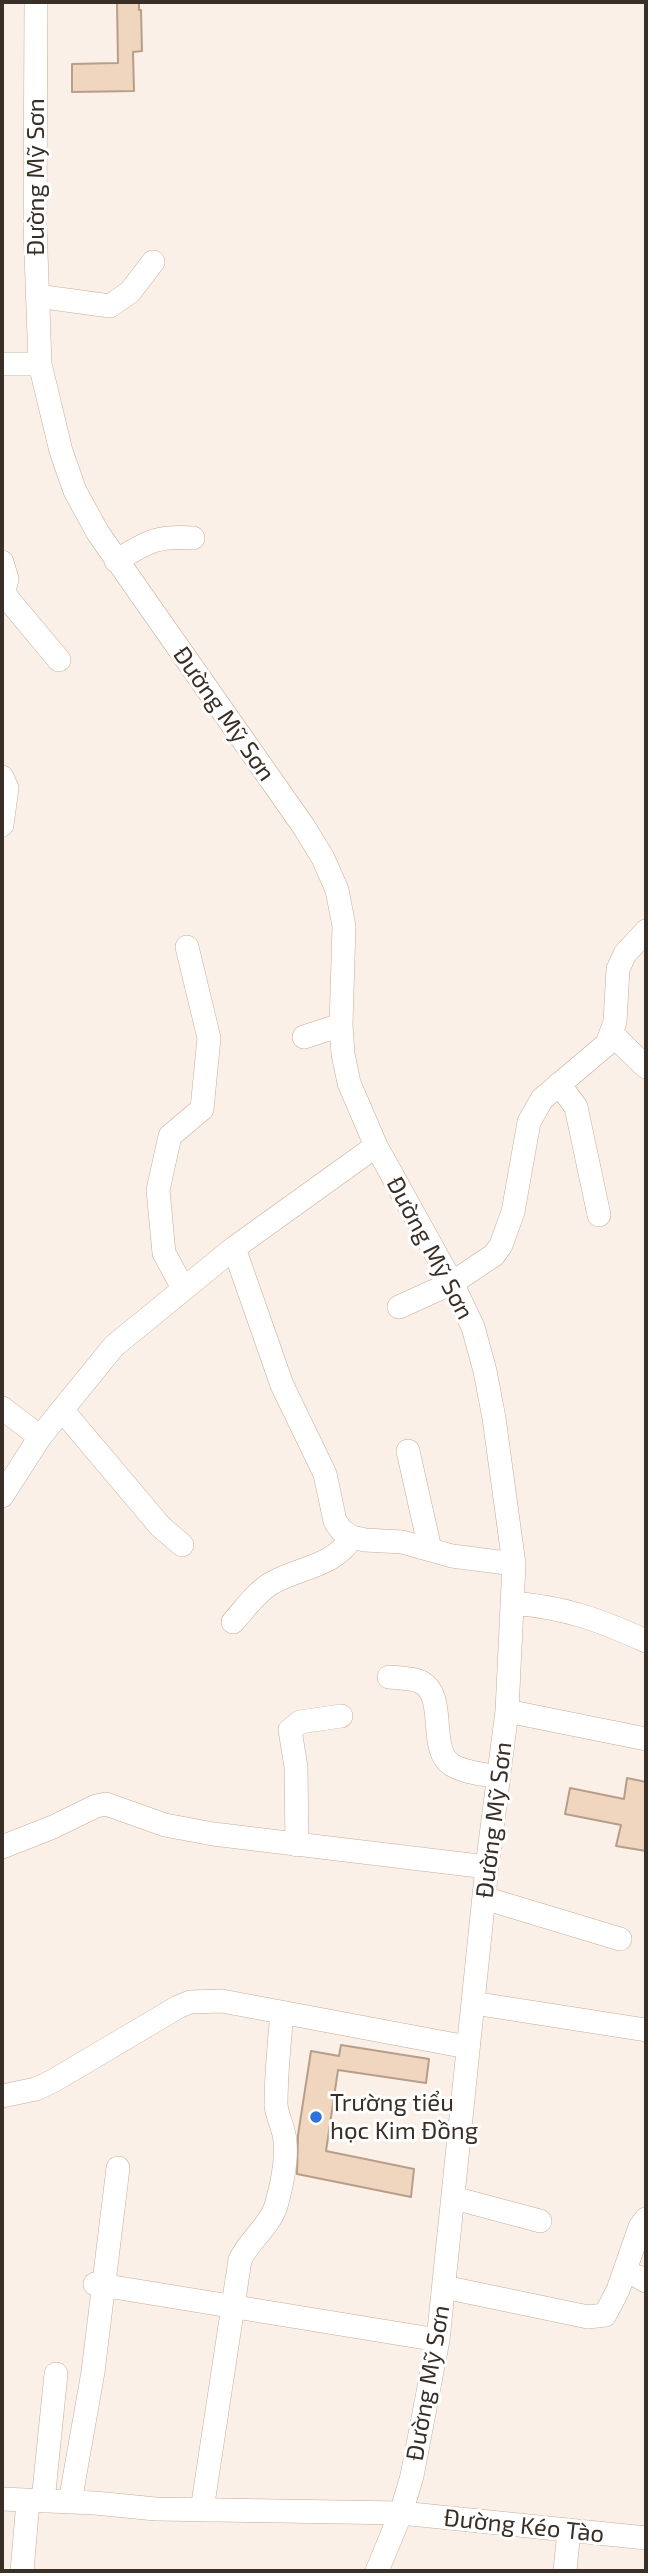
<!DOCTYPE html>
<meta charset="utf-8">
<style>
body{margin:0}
#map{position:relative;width:648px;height:2573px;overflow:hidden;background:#fbf0e7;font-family:"Exo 2",sans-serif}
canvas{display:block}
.frame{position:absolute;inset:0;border:4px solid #3a2f27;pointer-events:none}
</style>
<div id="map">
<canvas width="648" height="2573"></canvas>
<div class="frame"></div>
</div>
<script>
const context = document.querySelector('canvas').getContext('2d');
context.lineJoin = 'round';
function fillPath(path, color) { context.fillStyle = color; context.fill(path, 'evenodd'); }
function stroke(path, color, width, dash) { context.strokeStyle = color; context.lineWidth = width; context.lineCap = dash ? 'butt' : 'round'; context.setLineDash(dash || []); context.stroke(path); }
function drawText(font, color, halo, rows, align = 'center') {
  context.font = font + ' "Exo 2",sans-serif'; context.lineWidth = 6; context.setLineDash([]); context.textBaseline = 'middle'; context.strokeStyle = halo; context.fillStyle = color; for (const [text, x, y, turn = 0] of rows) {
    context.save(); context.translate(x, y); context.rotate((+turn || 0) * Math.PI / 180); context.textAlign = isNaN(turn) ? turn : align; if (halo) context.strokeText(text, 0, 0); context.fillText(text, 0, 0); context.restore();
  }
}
const building = new Path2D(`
 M117,2h22v8h2l1,41 -9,1 1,39 -62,1v-28l46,-1z
 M627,1778l19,4v69l-30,-5 5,-21 -56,-11 5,-26 54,11z
 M341,2045l88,14 -3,24 -88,-13 -12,81 88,18 -3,28 -114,-23 1,-39 13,-84 28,5z`);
fillPath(building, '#f1d6bf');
stroke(building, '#b89e88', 2);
const minor = new Path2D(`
 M36,2l-1,223 5,139 21,87 14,40 23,42 206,294 19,31 14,32 7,36 -3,99 2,29 6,29 27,63 76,137 21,44 12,44 9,47 20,146 -7,147 -20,156 -49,473 -26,136 -11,37 -24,58
 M37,296l73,10 20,-14 23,-30
 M2,364h38
 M116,561c31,-19 41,-26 77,-23
 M2,562l5,17 -5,19
 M3,593l56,67
 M2,777l5,11 -5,37
 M612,1034l34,33
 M304,1037l37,-12
 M559,1084l17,23 23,108
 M234,1248l48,137 43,89 10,47 6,9 11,7 13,3 37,2 50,14 62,8
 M183,1288l-19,-35 -6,-63 12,-54 32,-27 7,-71 -22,-91
 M399,1307l53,-24 42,-28 7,-10 12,-33 16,-90 13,-23 65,-55 8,-22 3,-53 7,-15 21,-23
 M2,1408l38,29
 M63,1411l97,115 22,19
 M408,1451l22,98
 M2,1496l38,-59 74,-91 120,-98 142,-102
 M513,1603c54,5 84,16 133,38
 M233,1622c12,-13 23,-30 39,-39 28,-16 62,-16 80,-46
 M389,1677c10,1 23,1 32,5 27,14 6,68 31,83 13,8 32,9 47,12
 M507,1711l139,28
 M297,1845l-1,-78 -6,-37 10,-8 41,-6
 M2,1847l51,-20 43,-21 10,-2 59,21 48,9 274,33
 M484,1898l136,41
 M473,2003l173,27
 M2,2096l34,-7 17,-8 125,-74 12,-5 32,-1 245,46
 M454,2198l86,23
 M639,2277l7,4
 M95,2284l343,56
 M444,2287l144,30 17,-2 13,-25 22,-63 6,-8
 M2,2499l93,4 61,6 245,4 245,25
 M43,2501l13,-127
 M70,2502l23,-130 25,-204
 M202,2510l38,-250c9,-20 30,-34 36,-54 5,-18 11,-45 9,-64 0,-13 -8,-24 -9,-37 0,-31 3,-61 6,-92
 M22,2571l6,-69
 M565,2571l4,-41`);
stroke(minor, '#c6ac96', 24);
stroke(minor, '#fff', 23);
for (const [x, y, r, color] of [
 [316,2117,7,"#2e72df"]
]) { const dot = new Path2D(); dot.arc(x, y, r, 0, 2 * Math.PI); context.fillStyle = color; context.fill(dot); stroke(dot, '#fff', 2.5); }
drawText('24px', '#3a2f27', '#fff', [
 ["Đường Mỹ Sơn",36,177,-90],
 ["Đường Mỹ Sơn",224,714,55],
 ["Đường Mỹ Sơn",430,1248,62],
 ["Đường Mỹ Sơn",494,1820,-83],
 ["Đường Mỹ Sơn",428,2383,-80],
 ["Đường Kéo Tào",524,2526,6]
]);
drawText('24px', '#3a2f27', '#fff', [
 ["Trường tiểu",330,2103],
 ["học Kim Đồng",330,2131]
], 'left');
</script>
